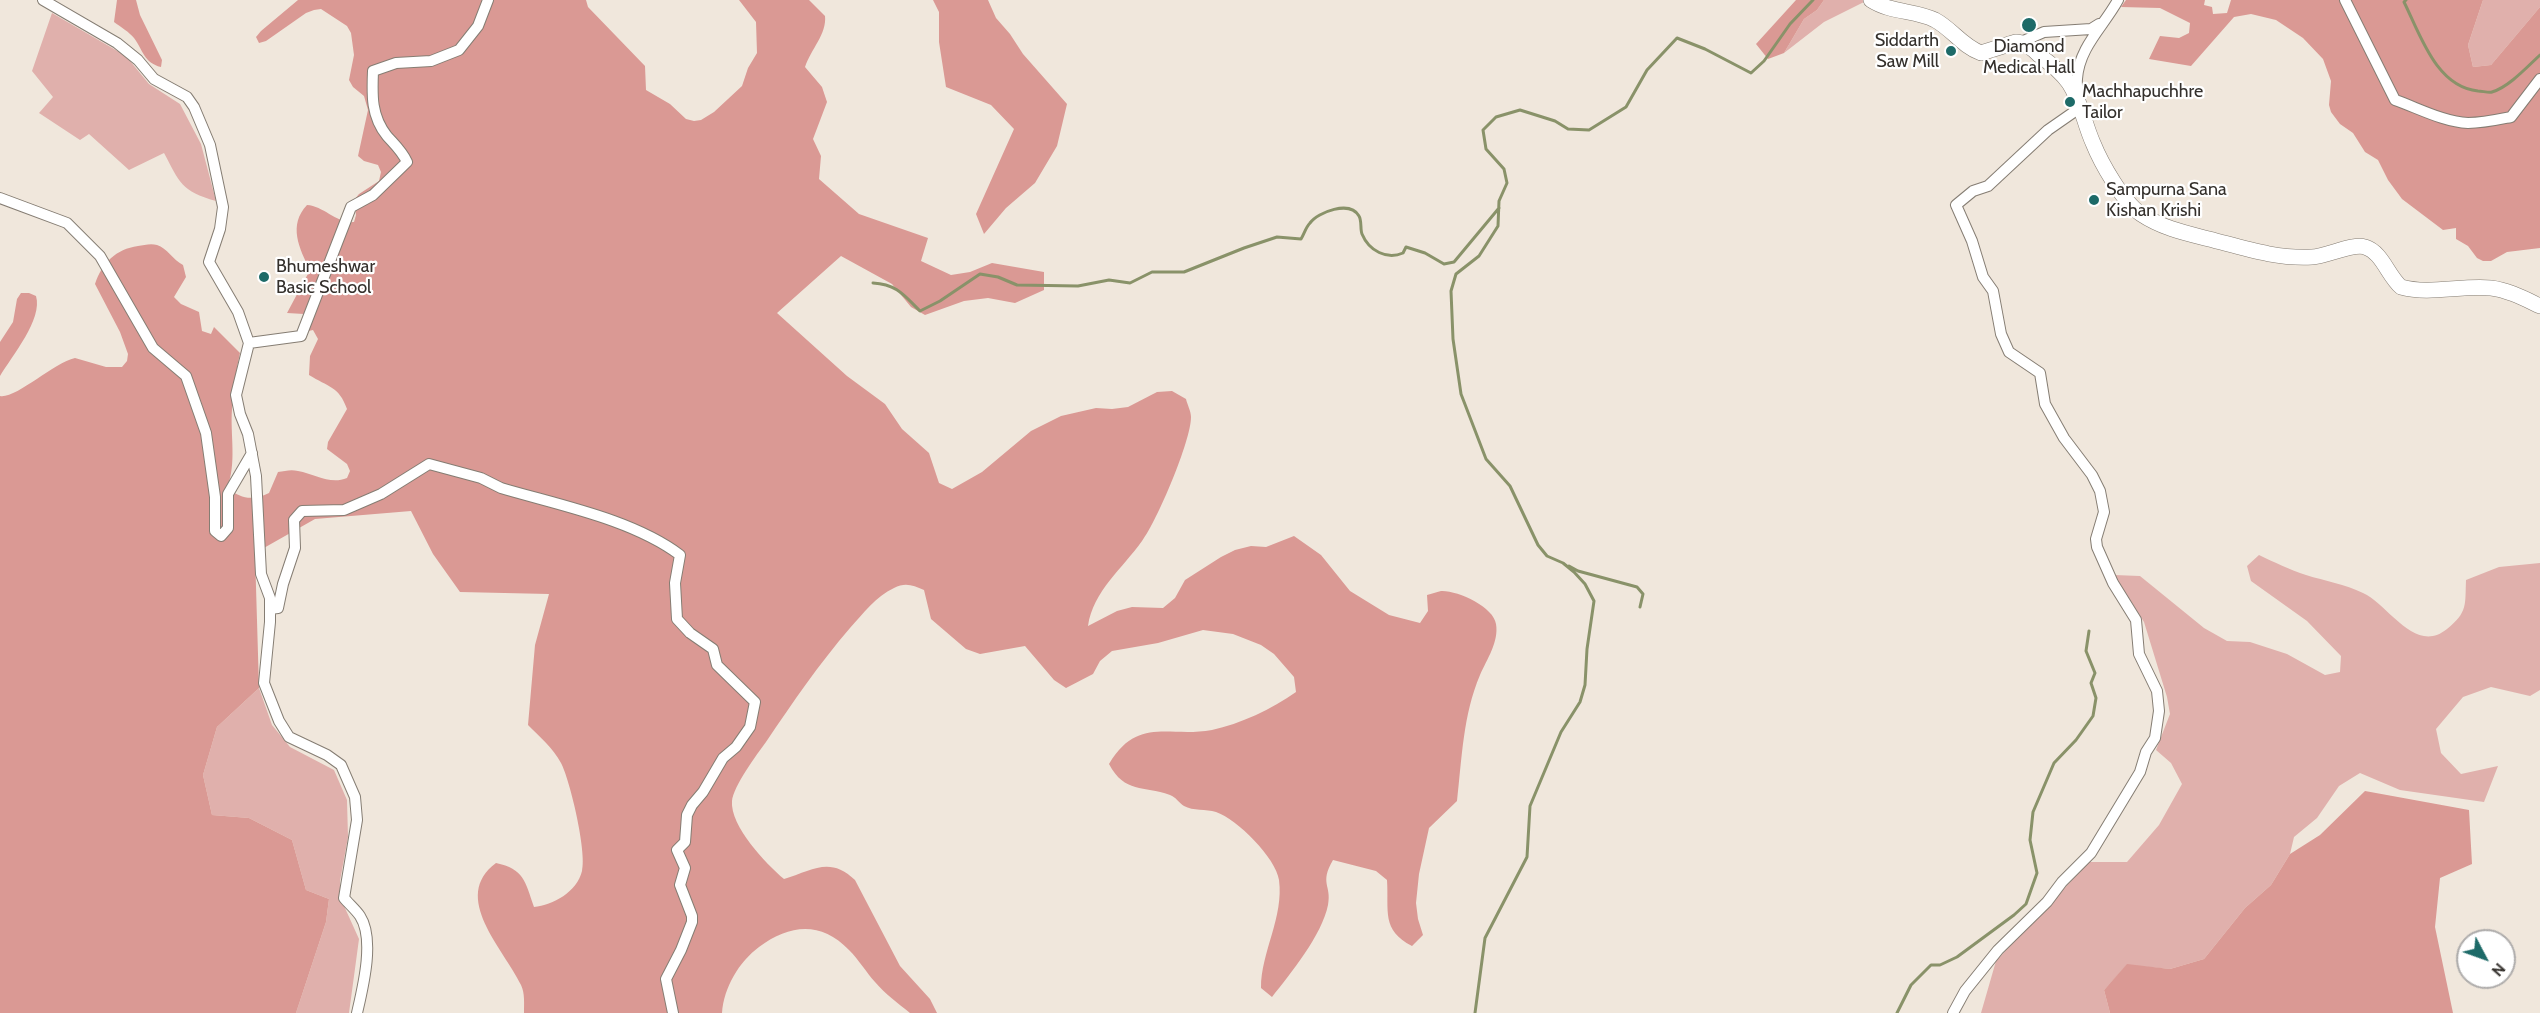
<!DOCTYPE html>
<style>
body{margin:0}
#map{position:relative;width:2540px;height:1013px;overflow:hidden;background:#f0e7dc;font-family:Cabin,sans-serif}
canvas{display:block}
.north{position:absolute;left:2456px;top:929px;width:60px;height:60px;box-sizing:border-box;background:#fff;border:2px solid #aeacab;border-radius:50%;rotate:131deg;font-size:16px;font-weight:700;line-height:24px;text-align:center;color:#34302c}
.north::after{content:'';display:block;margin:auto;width:21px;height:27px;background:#1d6a68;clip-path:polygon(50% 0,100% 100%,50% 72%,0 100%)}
</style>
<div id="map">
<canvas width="2540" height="1013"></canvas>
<div class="north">N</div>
</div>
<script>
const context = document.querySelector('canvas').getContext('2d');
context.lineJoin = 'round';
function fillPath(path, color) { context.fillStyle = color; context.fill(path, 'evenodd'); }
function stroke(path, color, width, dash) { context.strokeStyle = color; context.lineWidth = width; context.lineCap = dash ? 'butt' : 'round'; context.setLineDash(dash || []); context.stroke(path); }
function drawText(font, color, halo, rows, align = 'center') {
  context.font = font + ' Cabin,sans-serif'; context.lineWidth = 4.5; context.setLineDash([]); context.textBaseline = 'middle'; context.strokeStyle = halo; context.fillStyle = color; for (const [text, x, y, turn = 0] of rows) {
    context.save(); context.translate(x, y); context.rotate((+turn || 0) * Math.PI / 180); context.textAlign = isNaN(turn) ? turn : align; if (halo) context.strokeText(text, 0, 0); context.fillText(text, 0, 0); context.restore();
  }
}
fillPath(new Path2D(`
 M1824,0h44l-44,22 -40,31 20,-34 13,-9z
 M2483,0h57v7l-49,58 -18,2 -5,-22z
 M52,13l74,43 23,28 31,20 21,40 15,57c-35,-10 -36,-18 -52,-48l-35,17 -40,-36 -9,6 -41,-27 14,-16 -21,-26z
 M2259,555c15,7 31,15 47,20 19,6 39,9 57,18 26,12 52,62 84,36 21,-17 18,-24 19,-49l33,-13 41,-4v127l-10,6 -39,-9 -28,10 -27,32 5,24 20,21 37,-8 -14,36 -84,-12 -40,-17 -21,13 -22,32 -23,19 -4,17 -19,31 -26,23 -41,51 -34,10 -43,-4 -23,25 6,23h-129l15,-52 93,-99h38l32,-37 23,-41 -11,-21 -15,-13 14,-36 -3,-17 -23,-75 -30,-47 26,1 64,52 23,13 23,1 37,12 38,21 15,-3 1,-16 -34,-35 -56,-40 -4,-15z
 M259,688l13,37 18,22 44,23 13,30 1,37 -8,44v16l19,42 -10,74h-53l30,-91 3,-23 -23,-9 -14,-50 -43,-22 -37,-3 -9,-40 14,-48z`), '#e0b0ac');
fillPath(new Path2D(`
 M117,0h19l4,15 22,45 -1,7c-17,-4 -18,-17 -27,-29 -5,-6 -13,-11 -20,-16z
 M298,0h288l2,7 57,59 1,24 24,14 16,15 8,2 7,-1 13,-8 28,-26 6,-18 9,-15 -1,-31 -17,-22h70l16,16c2,18 -14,33 -20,51l17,20 5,15 -14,37 8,17 -2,23 40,35 69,24 -7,23 30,14 19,-3 22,-9 52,9v18l-29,13 -27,-5 -24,3 -39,14 -14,-8 -19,-23 -51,-28 -64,57 70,63 38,28 17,25 27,24 10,30 13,6 30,-17 49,-41 30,-15 35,-8 16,1 16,-2 29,-15 15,-1 14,8c1,5 5,12 5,18 0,24 -34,104 -49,124 -19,27 -49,50 -54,85l29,-15 15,-4 31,1 12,-10 10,-18 36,-23 14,-7 16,-4 15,1 28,-11 27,19 29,36 39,24 31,8 8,-12 -1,-16c5,-1 9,-3 14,-4 16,-1 53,16 55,33 3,18 -9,35 -16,51 -17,40 -18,83 -23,126l-28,27 -10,46 -3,29 2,16 5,16 -11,11c-31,-16 -23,-35 -25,-66l-11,-9 -43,-11c-14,24 -1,25 -5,45 -6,30 -37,68 -56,92l-11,-9c0,-36 23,-71 18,-108 -3,-22 -42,-61 -63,-68 -10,-3 -23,-1 -32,-6 -5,-3 -8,-9 -14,-11 -27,-10 -45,-1 -61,-31 29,-48 59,-26 103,-34 28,-6 60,-21 84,-38l-2,-15 -20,-23 -13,-9 -28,-11 -30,-4 -45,13 -46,8 -12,10 -7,13 -27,14 -12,-8 -29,-34 -45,8 -14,-5 -35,-30 -7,-29c-11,-5 -19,-8 -30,-2 -18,8 -31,26 -44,40 -31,36 -57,74 -84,114 -9,12 -33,45 -34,59 -2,25 34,63 52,78 29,-9 46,-23 71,1l45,86 30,33 7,14h-27c-12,-10 -25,-19 -35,-31 -9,-10 -16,-22 -26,-32 -28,-29 -59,-26 -90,-3 -20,15 -35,40 -37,66h-198c0,-9 1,-20 -3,-28 -17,-36 -71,-88 -25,-122 28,6 29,18 38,44 19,-2 43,-15 48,-36 5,-19 -12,-91 -21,-108 -8,-15 -22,-27 -33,-38l7,-80 14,-51 -89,-2 -27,-38 -22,-43 -96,8 -60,34 4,135 -42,39 -14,48 9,40 37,3 43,22 14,50 23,9 -3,23 -30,91h-296v-617c16,3 53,-33 75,-38l31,9h16l5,-6 1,-7 -8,-22 -25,-48c7,-21 21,-35 43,-38 6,-1 13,-3 19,-1 10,3 16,15 26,20l3,12 -12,20 7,7 18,8 3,19 9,3 3,-7 26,26c-4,18 -7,37 -8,56 -2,26 5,54 -5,79 15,11 25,13 42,5l9,-21c7,-1 13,-3 20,-1 17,3 32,14 49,7l3,-7 -3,-7 -20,-15 1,-7 19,-33c-8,-23 -19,-22 -38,-34l1,-19 8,-17 -5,-9 -13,3 4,-19 -17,-1 23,-43c-11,-22 -22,-45 -3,-65 17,1 30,19 47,17l2,-7 -2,-15 5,-6 20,-13 2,-9 -3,-7 -14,-4 -6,-5 10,-46 -4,-14 -11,-9 -4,-7 5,-25 -3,-22 -4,-7 -26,-17 -7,1 -8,3 -40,28 -7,2 -3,-6 5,-6z
 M933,0h55l8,18 14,16 13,20 44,50 -10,42 -22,37 -29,25 -22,26 -8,-20 38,-85 -23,-24 -45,-18 -7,-45v-30z
 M1796,0h28l-7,10 -13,9 -20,34 -16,6 -12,-15z
 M2126,0h79l-1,5 8,2 1,7 14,-1 4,-13h252l-15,45 5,22 18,-2 49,-58v241l-33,4 -16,9h-8l-6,-3 -9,-12 -12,-7v-11l-13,2 -41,-31 -14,-19 -10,-20 -13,-8 -12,-19 -13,-9 -9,-12 -2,-7 2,-24 -8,-22 -20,-21 -27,-18 -25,-6 -17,3 -43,49 -42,-7 11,-23 19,2 10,-5 1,-10 -30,-15 -39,-1z
 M21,293h8l7,3c7,23 -24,60 -36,80v-34l13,-20 4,-23z
 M2365,791l104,19 3,54 -32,14 -5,49 18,86h-343l-6,-23 23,-26 43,5 34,-10 41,-51 26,-23 19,-31 30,-19z`), '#da9994');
stroke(new Path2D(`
 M2406,0l-2,2c16,32 32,85 74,89 4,0 11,2 14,1 17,-5 36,-26 48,-37
 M873,283c23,1 31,12 47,28l20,-10 40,-27 18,3 19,8 61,1 31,-6 21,3 22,-11h32l60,-24 33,-11 24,2c3,-5 5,-12 9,-16 8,-11 40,-23 49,-7 3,5 1,13 3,18 7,17 25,26 41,19l3,-6 19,6 19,11 10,-2 45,-54
 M1569,566l9,5 59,16 6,7 -3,13
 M1475,1013l10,-75 42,-81 3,-51 31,-74 19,-30 5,-17 2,-36 7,-48 -9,-17 -11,-12 -11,-9 -16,-7 -9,-11 -28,-59 -24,-27 -25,-65 -8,-55 -2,-48 5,-17 23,-18 19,-30 1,-25 8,-18 -3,-14 -18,-20 -3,-19 13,-13 24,-7 35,11 13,8 21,1 37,-23 21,-37 30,-32 28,11 46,24 13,-12 26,-37 23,-24
 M1897,1013l14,-28 20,-20h9l17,-8 57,-42 12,-11 11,-31 -7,-33 3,-28 21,-49 22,-23 17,-24 3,-18 -5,-15 4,-10 -9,-22 3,-20`), '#899269', 3);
const minor = new Path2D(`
 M43,0l74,43 21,17 16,19 33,18 7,10 16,38 13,62 -3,22 -11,33 29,50 11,31 -13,52 4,19 8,20 8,42 5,98 9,24v24l-6,61 15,38 10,16 38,18 14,10 14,32 2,23 -13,78c5,6 12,12 16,18 15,23 3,71 -3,97
 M2345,0l50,100c23,8 49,22 73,23 15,0 28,-3 43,-6l29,-38
 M2021,42l23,-10 47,-3 8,-5
 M0,198l67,25 33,33 53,92 33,28 20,57 9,64v34l6,5 7,-8v-34l24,-41
 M249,343l52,-7 50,-129 22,-12 34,-33c-5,-11 -12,-17 -20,-26 -16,-20 -15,-41 -14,-65l23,-8 35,-2 28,-11 19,-24 10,-26
 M270,609l8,-1 5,-24 12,-36 -1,-28 8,-9 42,-1 37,-16 48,-30 52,14 20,10c57,17 131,31 179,67l-5,28 2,36 13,14 23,16 4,16 38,37 -5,25 -14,20 -13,11 -20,34 -11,13 -5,10 -2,27 -8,8 8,18 -5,17 12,31v6l-11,28 -15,29 7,34
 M1953,1013l12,-22 33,-41 49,-48 15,-20 29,-29 49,-81 6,-20 9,-14 4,-27 -2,-20 -18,-37 -3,-34 -23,-37 -16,-36 -1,-8 8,-27 -4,-21 -8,-16 -28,-37 -19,-34 -5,-31 -31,-21 -8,-18 -8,-43 -10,-14 -11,-36 -16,-36 17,-14 15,-5 60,-56 33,-23c-2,-9 -5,-19 -4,-28 2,-32 27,-53 41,-79`);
const secondary = new Path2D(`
 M1871,0c20,13 44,10 64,20 17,9 27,26 46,33l35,-11c9,0 17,7 23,13 11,8 22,17 30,28 12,18 15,40 24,60 8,20 30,59 48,71 21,14 44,19 68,25 35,9 67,20 103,18 15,-1 41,-14 53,-10 17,5 23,29 36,40 28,8 61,-2 90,1 17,2 34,11 49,18`);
stroke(minor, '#857d73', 12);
stroke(secondary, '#857d73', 16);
stroke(minor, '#fff', 10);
stroke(secondary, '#fff', 15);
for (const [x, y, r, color] of [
 [2029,25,8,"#1d6a68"],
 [1951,51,6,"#1d6a68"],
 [2070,102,6,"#1d6a68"],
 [2094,200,6,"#1d6a68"],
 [264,277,6,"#1d6a68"]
]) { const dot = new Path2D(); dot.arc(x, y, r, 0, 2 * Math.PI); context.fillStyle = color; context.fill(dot); stroke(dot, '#fff', 2); }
drawText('18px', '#34302c', '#fff', [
 ["Siddarth",1939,41,"right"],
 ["Saw Mill",1939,62,"right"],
 ["Diamond",2029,47,"center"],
 ["Medical Hall",2029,68,"center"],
 ["Machhapuchhre",2082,92],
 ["Tailor",2082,113],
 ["Sampurna Sana",2106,190],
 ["Kishan Krishi",2106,211],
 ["Bhumeshwar",276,267],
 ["Basic School",276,288]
], 'left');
</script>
